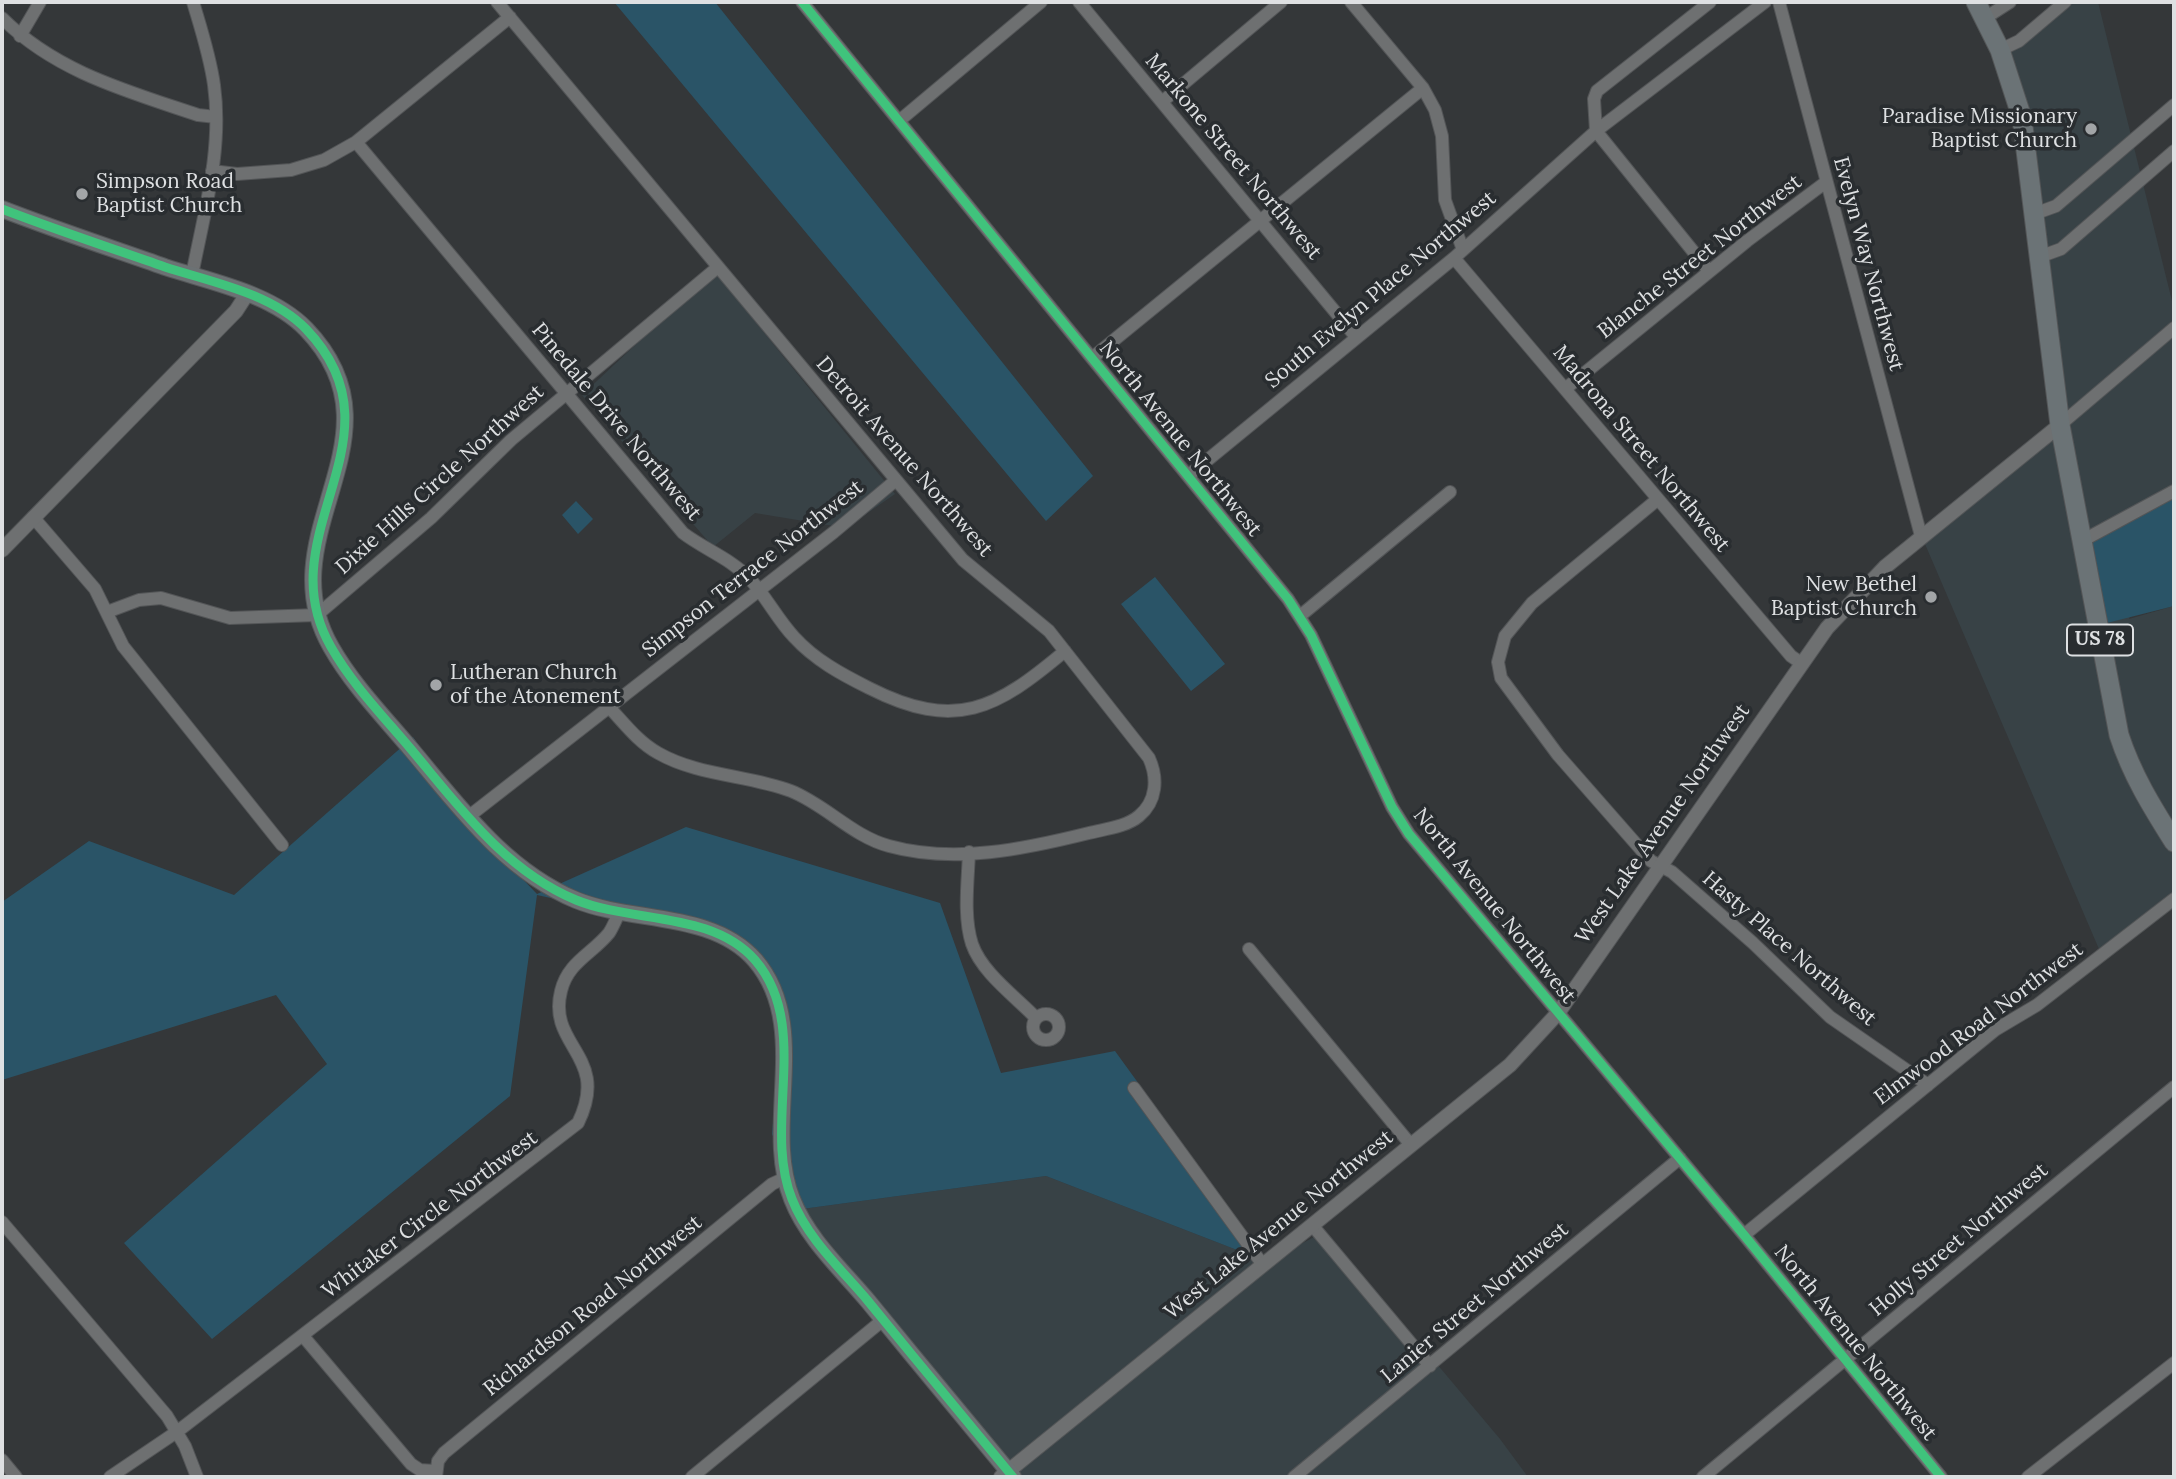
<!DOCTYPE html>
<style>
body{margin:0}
#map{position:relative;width:2176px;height:1479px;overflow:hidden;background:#343739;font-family:Lora,serif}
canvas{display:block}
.frame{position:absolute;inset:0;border:4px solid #dee0e2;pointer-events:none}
</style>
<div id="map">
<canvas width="2176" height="1479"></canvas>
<div class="frame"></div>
</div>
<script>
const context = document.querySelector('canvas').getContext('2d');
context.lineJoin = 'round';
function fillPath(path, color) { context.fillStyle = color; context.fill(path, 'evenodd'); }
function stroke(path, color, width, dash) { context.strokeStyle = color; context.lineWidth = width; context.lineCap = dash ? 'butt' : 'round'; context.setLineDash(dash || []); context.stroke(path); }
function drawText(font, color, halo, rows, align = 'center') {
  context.font = font + ' Lora,serif'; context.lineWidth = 7; context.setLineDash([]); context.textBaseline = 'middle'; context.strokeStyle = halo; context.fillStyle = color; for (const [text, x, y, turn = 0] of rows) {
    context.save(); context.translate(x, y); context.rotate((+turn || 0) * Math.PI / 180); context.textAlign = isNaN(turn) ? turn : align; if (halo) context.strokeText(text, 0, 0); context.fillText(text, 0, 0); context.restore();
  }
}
fillPath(new Path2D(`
 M2060,2h38l76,307v180l-45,130 45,-13v294l-72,56 -183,-426 152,-102 -63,-377z
 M714,271l181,223 -49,34 -91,-15 -42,34 -131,-152z
 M1046,1176l222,86 57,-31 175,208 28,38h-529l11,-11 -208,-257z`), '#384246');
fillPath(new Path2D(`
 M614,2h101l378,474 -47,45z
 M2174,489v117l-71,18 -24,-88z
 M576,501l17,18 -15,15 -16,-19z
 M1155,577l70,87 -34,27 -70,-87z
 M413,737l76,107 48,50 149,-67 254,76 61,170 114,-22 153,211 -222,-86 -244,33 -30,-75 11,-124 -31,-56 -52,-23 -163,-36 -27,201 -298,243 -88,-96 203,-179 -51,-69 -274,85v-178l87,-61 145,54z`), '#2a5467');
const minor = new Path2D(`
 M497,2l466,558 86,71 100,127c9,20 8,43 -10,58 -13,11 -34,13 -50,17 -64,16 -135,31 -200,13 -37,-10 -63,-41 -98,-55 -42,-16 -93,-15 -133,-38 -20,-11 -34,-30 -50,-47
 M802,2l486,597 23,36 81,172 17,27 335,401 197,242
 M1079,2l277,335
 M1351,2l72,86 12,22 7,26 3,64 18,50
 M1779,2l142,534
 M2,18c54,54 125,73 196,97l18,2
 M1985,18l25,-16
 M20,36l20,-34
 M2000,50l19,-9 46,-39
 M1163,101l118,-99
 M899,121l142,-119
 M1596,131l-2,-32 3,-8 113,-89
 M1596,131l113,140
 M356,142l327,391c21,16 48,26 66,45 17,18 28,41 45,59 21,23 47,37 75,51 87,44 127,21 196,-37
 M212,171l25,3 54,-4 33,-10 32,-18 154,-125
 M2034,214l22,-8 118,-101
 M2039,257l22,-8 113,-98
 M1454,258l337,398 10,7
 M192,275c12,-62 31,-126 22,-190 -4,-29 -13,-56 -21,-83
 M1092,358l331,-270
 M1565,389l182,-148 79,-59
 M2060,425l114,-97
 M1188,476l266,-218 142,-127 169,-129
 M1658,499l-126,104 -27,33 -7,26 3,16 57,77 93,106 21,11 81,71 77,74 98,68
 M33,517l62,72 28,57 159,199
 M2080,542l94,-51
 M107,612l32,-12 22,-2 69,20 87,-3 114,-97 80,-78 207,-173
 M1300,616l150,-124
 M468,817l366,-285 62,-52
 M969,852c-1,29 -6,64 3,92 10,29 44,53 64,74
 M1249,949l162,196
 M1033 1027a13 13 0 1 1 26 0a13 13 0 1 1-26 0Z
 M1134,1088l129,177
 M2,1222l165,194 18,30 12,31
 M1312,1225l118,141
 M1744,1235l251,-205 42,-25 137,-106
 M303,1336l108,128 9,6 15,1
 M2,1460l14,17
 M110,1477l68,-46 400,-308c33,-68 -31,-76 -17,-132 7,-29 31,-37 48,-58 4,-6 7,-14 10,-20
 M436,1477l2,-16 6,-8 328,-269 13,-6
 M692,1477l191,-157
 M1294,1477l386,-319
 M1703,1477l471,-390
 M2028,1477l146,-114`);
const tertiary = new Path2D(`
 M2,550l234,-239 11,-17
 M1001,1477l509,-412 48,-52 269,-385 58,-61 175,-142`);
const secondary = new Path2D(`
 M2,209c54,21 109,39 163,58 46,15 106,26 141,62 104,108 -41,204 25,318 21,37 52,69 79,101 48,57 94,122 166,152 56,23 136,11 179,60 57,66 7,165 37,239 15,39 50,71 76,102 48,59 97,118 145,176`);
const primary = new Path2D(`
 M1976,2l24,48 22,68 38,307 59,310c13,40 33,72 55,107`);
stroke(minor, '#535557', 14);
stroke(tertiary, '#535557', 16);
stroke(secondary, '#535557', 18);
stroke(primary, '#535557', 21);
stroke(minor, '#6e7071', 12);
stroke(tertiary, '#6e7071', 14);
stroke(secondary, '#6c7274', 16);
stroke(primary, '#6b7376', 19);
stroke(new Path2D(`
 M802,2l486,597 23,36 81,172 17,27 335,401 197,242
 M2,209c54,21 109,39 163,58 46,15 106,26 141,62 104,108 -41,204 25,318 21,37 52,69 79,101 48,57 94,122 166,152 56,23 136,11 179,60 57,66 7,165 37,239 15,39 50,71 76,102 48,59 97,118 145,176`), '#40c37c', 9);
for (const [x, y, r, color] of [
 [2091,129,7,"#a2a5a7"],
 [82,194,7,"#a2a5a7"],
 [1931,597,7,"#a2a5a7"],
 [436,685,7,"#a2a5a7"]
]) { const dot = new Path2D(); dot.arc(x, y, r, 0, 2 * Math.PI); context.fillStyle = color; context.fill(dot); stroke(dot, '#292d30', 2.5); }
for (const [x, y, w] of [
 [2100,640,66]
]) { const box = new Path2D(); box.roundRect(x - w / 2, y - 15.5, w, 31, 5); context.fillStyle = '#292d30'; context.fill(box); stroke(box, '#dee0e2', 2); }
drawText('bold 19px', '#dee0e2', null, [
 ["US 78",2100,640]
]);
drawText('21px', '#dee0e2', '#292d30', [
 ["Paradise Missionary",2077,117],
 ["Baptist Church",2077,141],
 ["Simpson Road",96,182,"left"],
 ["Baptist Church",96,206,"left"],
 ["New Bethel",1917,585],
 ["Baptist Church",1917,609],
 ["Lutheran Church",450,673,"left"],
 ["of the Atonement",450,697,"left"]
], 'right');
drawText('21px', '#dee0e2', '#292d30', [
 ["Markone Street Northwest",1233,157,50],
 ["Blanche Street Northwest",1700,257,-38],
 ["Evelyn Way Northwest",1868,264,75],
 ["South Evelyn Place Northwest",1381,290,-40],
 ["Pinedale Drive Northwest",616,422,50],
 ["North Avenue Northwest",1180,439,51],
 ["Madrona Street Northwest",1641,449,50],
 ["Detroit Avenue Northwest",904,457,49],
 ["Dixie Hills Circle Northwest",440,480,-42],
 ["Simpson Terrace Northwest",753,569,-38],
 ["West Lake Avenue Northwest",1663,824,-55],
 ["North Avenue Northwest",1494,906,51],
 ["Hasty Place Northwest",1789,949,41],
 ["Elmwood Road Northwest",1979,1024,-37],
 ["Whitaker Circle Northwest",430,1215,-37],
 ["West Lake Avenue Northwest",1279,1225,-39],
 ["Holly Street Northwest",1959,1240,-40],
 ["Lanier Street Northwest",1475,1303,-40],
 ["Richardson Road Northwest",593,1306,-39],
 ["North Avenue Northwest",1855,1343,51]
]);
</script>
